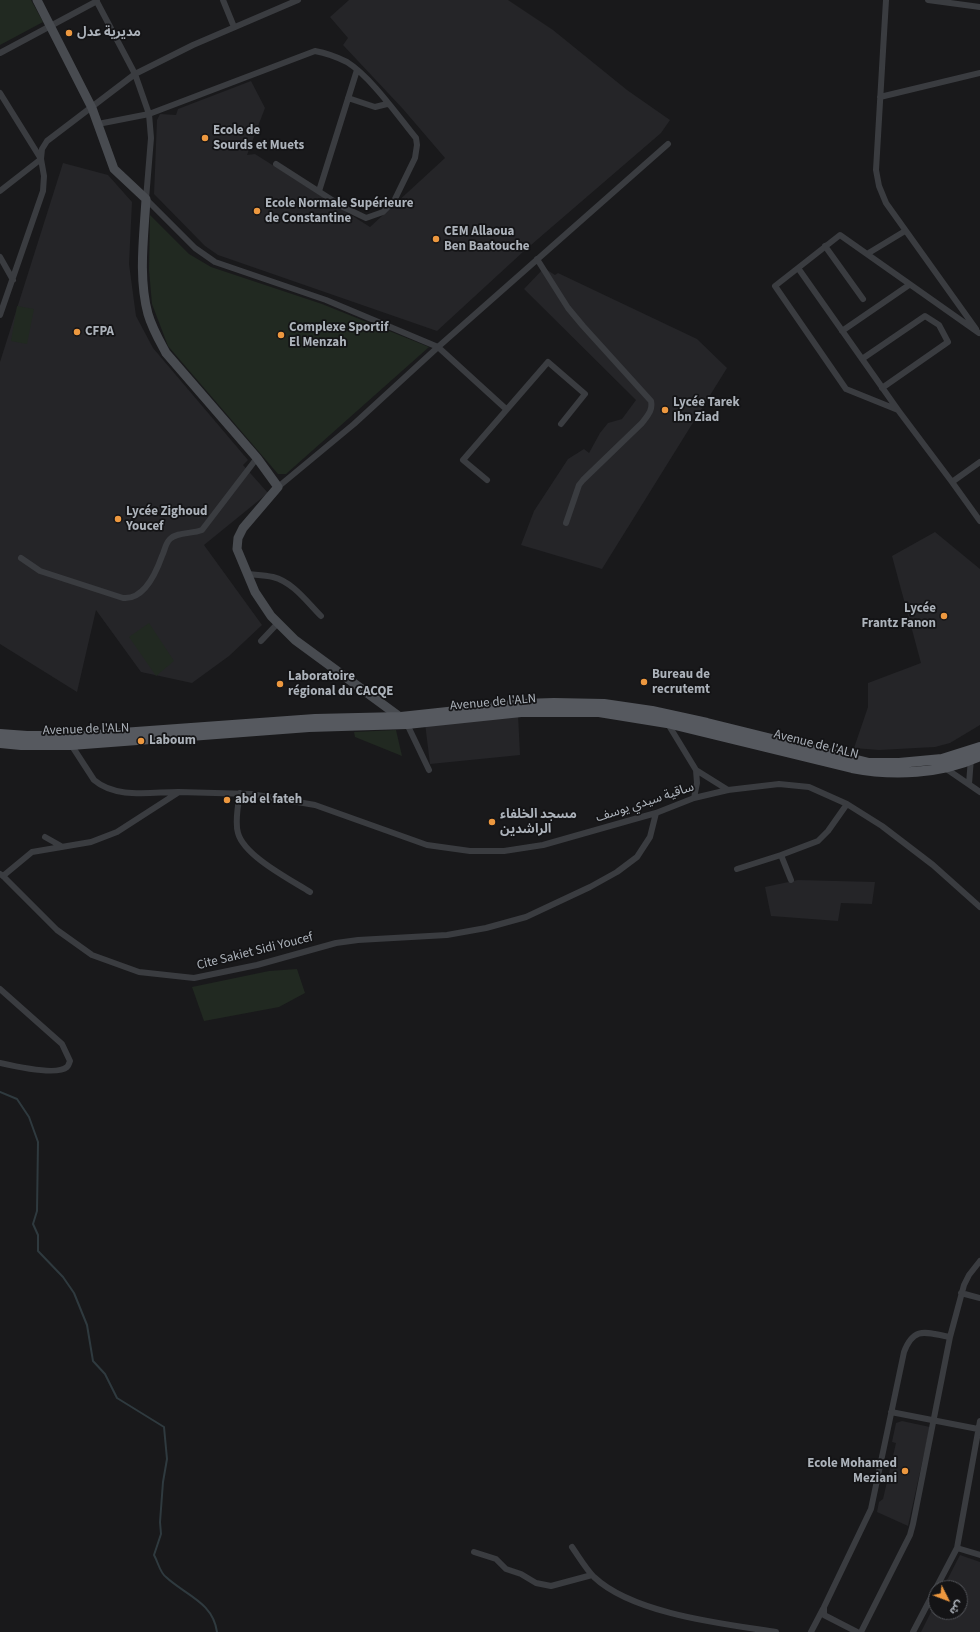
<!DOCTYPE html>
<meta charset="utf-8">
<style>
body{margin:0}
#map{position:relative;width:980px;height:1632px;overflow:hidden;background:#19191b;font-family:"Source Sans 3","Noto Sans Arabic",sans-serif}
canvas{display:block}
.north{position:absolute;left:928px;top:1580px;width:40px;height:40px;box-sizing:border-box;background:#141416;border:1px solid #515358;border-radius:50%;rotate:132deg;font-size:11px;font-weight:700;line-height:16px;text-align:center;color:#acb2ba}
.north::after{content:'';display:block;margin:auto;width:14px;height:18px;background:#ed983f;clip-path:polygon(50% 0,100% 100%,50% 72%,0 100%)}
</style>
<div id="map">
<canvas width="980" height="1632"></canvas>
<div class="north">ش</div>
</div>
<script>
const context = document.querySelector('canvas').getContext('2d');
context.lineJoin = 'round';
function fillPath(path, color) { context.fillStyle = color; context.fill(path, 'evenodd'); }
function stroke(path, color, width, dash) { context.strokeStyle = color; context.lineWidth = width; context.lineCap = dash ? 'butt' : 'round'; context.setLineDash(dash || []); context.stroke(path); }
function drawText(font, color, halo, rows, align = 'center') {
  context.font = font + ' "Source Sans 3","Noto Sans Arabic",sans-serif'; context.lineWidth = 3.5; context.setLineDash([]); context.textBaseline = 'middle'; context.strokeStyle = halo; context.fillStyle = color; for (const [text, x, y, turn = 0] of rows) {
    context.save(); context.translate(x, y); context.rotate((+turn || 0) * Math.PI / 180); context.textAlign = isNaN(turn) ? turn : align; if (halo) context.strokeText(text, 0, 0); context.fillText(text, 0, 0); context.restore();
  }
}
fillPath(new Path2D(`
 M349,0h159l45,30 74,60 43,30 -9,13 -137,118 -87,80 -219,-76 -13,-9 -51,-52 3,-74 3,-6 16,1 2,-6 73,-28 14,27 -18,47 8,-1 115,73 75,-69 -42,-49 -60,-64 5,-7 -18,-21z
 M63,163l45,12 24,27 -3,62 7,52 17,32 95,112 -5,5 25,28 -64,52 58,80 -33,31 -37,27 -51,-11 -45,-62 -19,82 -77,-48v-282z
 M544,268l11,7 3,-2 139,66 30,29 -125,201 -81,-24 13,-34 34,-52 16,-10 5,4 11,-20 8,-10 14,-4 14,-19 -112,-111z
 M935,532l45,37v156l-30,18 -15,4 -56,3 -25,-2 14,-41v-24l53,-20 -29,-107z
 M518,714l2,41 -90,9 -5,-41z
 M798,880l77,2 -3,22 -31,-1 -3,18 -67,-5 -6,-29z
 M902,1421l28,6 -22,99 -31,-14 2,-10 4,-3 13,-56 -4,-1 4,-19z
 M960,1555l20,7v70h-59l15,-30v10h24v-24h-17z`), '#252528');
fillPath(new Path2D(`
 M0,0h31l12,22 -43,23z
 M150,215l39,39 22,13 111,37 107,43 -143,127h-8l-110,-128 -16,-42 -3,-34z
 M17,306l17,3 -7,35 -16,-3z
 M149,623l25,38 -18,15 -27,-39z
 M396,730l6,26 -47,-19 -1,-5z
 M297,969l8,24 -26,14 -75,14 -12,-34 77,-16z`), '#212921');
stroke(new Path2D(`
 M0,1092l17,7 12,18 9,25 -1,69 -4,13 5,11v16l25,26 11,16 13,32 6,36 12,13 12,24 47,29 3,32 -4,23 -3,40 1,12 -7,21c4,7 6,18 12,22 19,18 47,25 51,55`), '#2f3a3f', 2);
stroke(new Path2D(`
 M96,0l39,74 14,40 2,24 -5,61 49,49 20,14 111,38 112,47 68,62
 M223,0l11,27
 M886,0l-10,170 3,16 7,17 90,126
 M928,0l52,7
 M0,53l97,-52
 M0,93l41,66
 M880,97l100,-24
 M348,98l27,9 12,-3
 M98,124l51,-10 166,-63c11,2 22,6 32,11 24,15 51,54 69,76l1,7 -2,13 -21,43 -11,11 -17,6 -23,-11 -67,-43
 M41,159l1,-10 5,-8 88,-67 58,-29 105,-45
 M0,191l41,-32 3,17 -1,15 -43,124
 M319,191l38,-121
 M825,246l38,53
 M867,254l38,-23
 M0,257l13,23
 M537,259l31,49 15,18 68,75c2,9 -3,14 -9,22l-59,57 -4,5 -13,38
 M798,268l-23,18 71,103 52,21
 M842,331l67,-46
 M862,359l63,-43 14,9 9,17 -66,46
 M980,462l-28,20 28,39
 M487,480l-24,-20 85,-98 37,32 -24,30
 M952,482l-54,-72 -100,-142 42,-33 139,98
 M278,487l76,-63 84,-77 230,-203
 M21,558l19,13 83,27c21,2 33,-25 39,-42 3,-6 3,-12 8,-17 7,-7 22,-5 32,-9l55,-72
 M247,574c9,1 17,1 26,3 20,5 34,25 48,39
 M261,641l17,-18
 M407,724l22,46
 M668,724l28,46 1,13 -3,15
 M70,743l24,37c22,19 57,12 84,12
 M945,768l35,24
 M696,770l32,20
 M969,784l2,-26
 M240,793c-2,11 -5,30 -2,40 6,23 53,47 72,59
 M45,837l16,9
 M781,855l10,25
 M737,869l44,-14 37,-14 10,-10 19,-27
 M0,874l3,2 54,54 35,25 47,17 55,6 63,-13 79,-22 22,-3 89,-5 39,-7 40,-11 64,-30 27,-15 20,-15 13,-20 6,-24
 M3,876l29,-24 59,-10 26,-10 62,-40 72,2 64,11 112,40 43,6h34l39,-6 88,-25 25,-7 38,-15 34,-8 51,-6 30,3 38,17 35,22 51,39 47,42
 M0,989l62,55 8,17c-1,2 -1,4 -3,6 -10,9 -54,-1 -67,-4
 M961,1293l19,5
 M891,1412l87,17 2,4
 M572,1547c7,10 14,22 22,30 39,37 130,47 182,55
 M957,1548l23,7
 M474,1552l22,7 10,10 15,5 15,9 15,3 41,-11
 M811,1632l12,-23
 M857,1632l-33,-17v-8l47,-98 33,-157c10,-27 23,-19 46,-15
 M861,1632l49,-97 3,-11 37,-187 14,-52 5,-10 11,-14
 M913,1632l44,-84 23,-127`), '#3a3c40', 6);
stroke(new Path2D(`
 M37,0l55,108 22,61 32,30c-2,37 -8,78 2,115 4,14 11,26 18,39l91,105 21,29 -35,41 -5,10 -1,11 18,43 16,24 24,24 109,80`), '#484b50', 9);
stroke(new Path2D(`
 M0,734l27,2h54l234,-17 86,-2 121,-13 32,-1 50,1 48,7 55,12 162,40h30l43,-4 38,-12
 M0,743l21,2h50l238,-18 98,-3 114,-12h78l68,11 185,45c41,8 89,6 128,-12`), '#56595f', 10);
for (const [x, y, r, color] of [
 [69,33,4,"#ed983f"],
 [205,138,4,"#ed983f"],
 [257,211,4,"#ed983f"],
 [436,239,4,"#ed983f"],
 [77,332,4,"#ed983f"],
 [281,335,4,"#ed983f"],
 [665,410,4,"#ed983f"],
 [118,519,4,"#ed983f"],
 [944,616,4,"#ed983f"],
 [644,682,4,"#ed983f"],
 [280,684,4,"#ed983f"],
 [141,741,4,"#ed983f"],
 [227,800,4,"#ed983f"],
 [492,822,4,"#ed983f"],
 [905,1471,4,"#ed983f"]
]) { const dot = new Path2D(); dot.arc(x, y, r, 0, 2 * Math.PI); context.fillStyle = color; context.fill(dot); stroke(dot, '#141416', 1.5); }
drawText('bold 13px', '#acb2ba', '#141416', [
 ["مديرية عدل",77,33],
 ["Ecole de",213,131],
 ["Sourds et Muets",213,146],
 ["Ecole Normale Supérieure",265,204],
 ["de Constantine",265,219],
 ["CEM Allaoua",444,232],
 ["Ben Baatouche",444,247],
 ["Complexe Sportif",289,328],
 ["El Menzah",289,343],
 ["CFPA",85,332],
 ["Lycée Tarek",673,403],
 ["Ibn Ziad",673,418],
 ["Lycée Zighoud",126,512],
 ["Youcef",126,527],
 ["Lycée",936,609,"right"],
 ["Frantz Fanon",936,624,"right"],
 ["Bureau de",652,675],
 ["recrutemt",652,690],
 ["Laboratoire",288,677],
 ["régional du CACQE",288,692],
 ["Laboum",149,741],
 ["abd el fateh",235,800],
 ["مسجد الخلفاء",500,815],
 ["الراشدين",500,830],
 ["Ecole Mohamed",897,1464,"right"],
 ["Meziani",897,1479,"right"]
], 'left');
drawText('13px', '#acb2ba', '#141416', [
 ["Avenue de l'ALN",493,703,-5],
 ["Avenue de l'ALN",86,730,-2],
 ["Avenue de l'ALN",816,745,14],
 ["ساقية سيدي يوسف",645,803,-18],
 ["Cite Sakiet Sidi Youcef",255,952,-14]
]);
</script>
